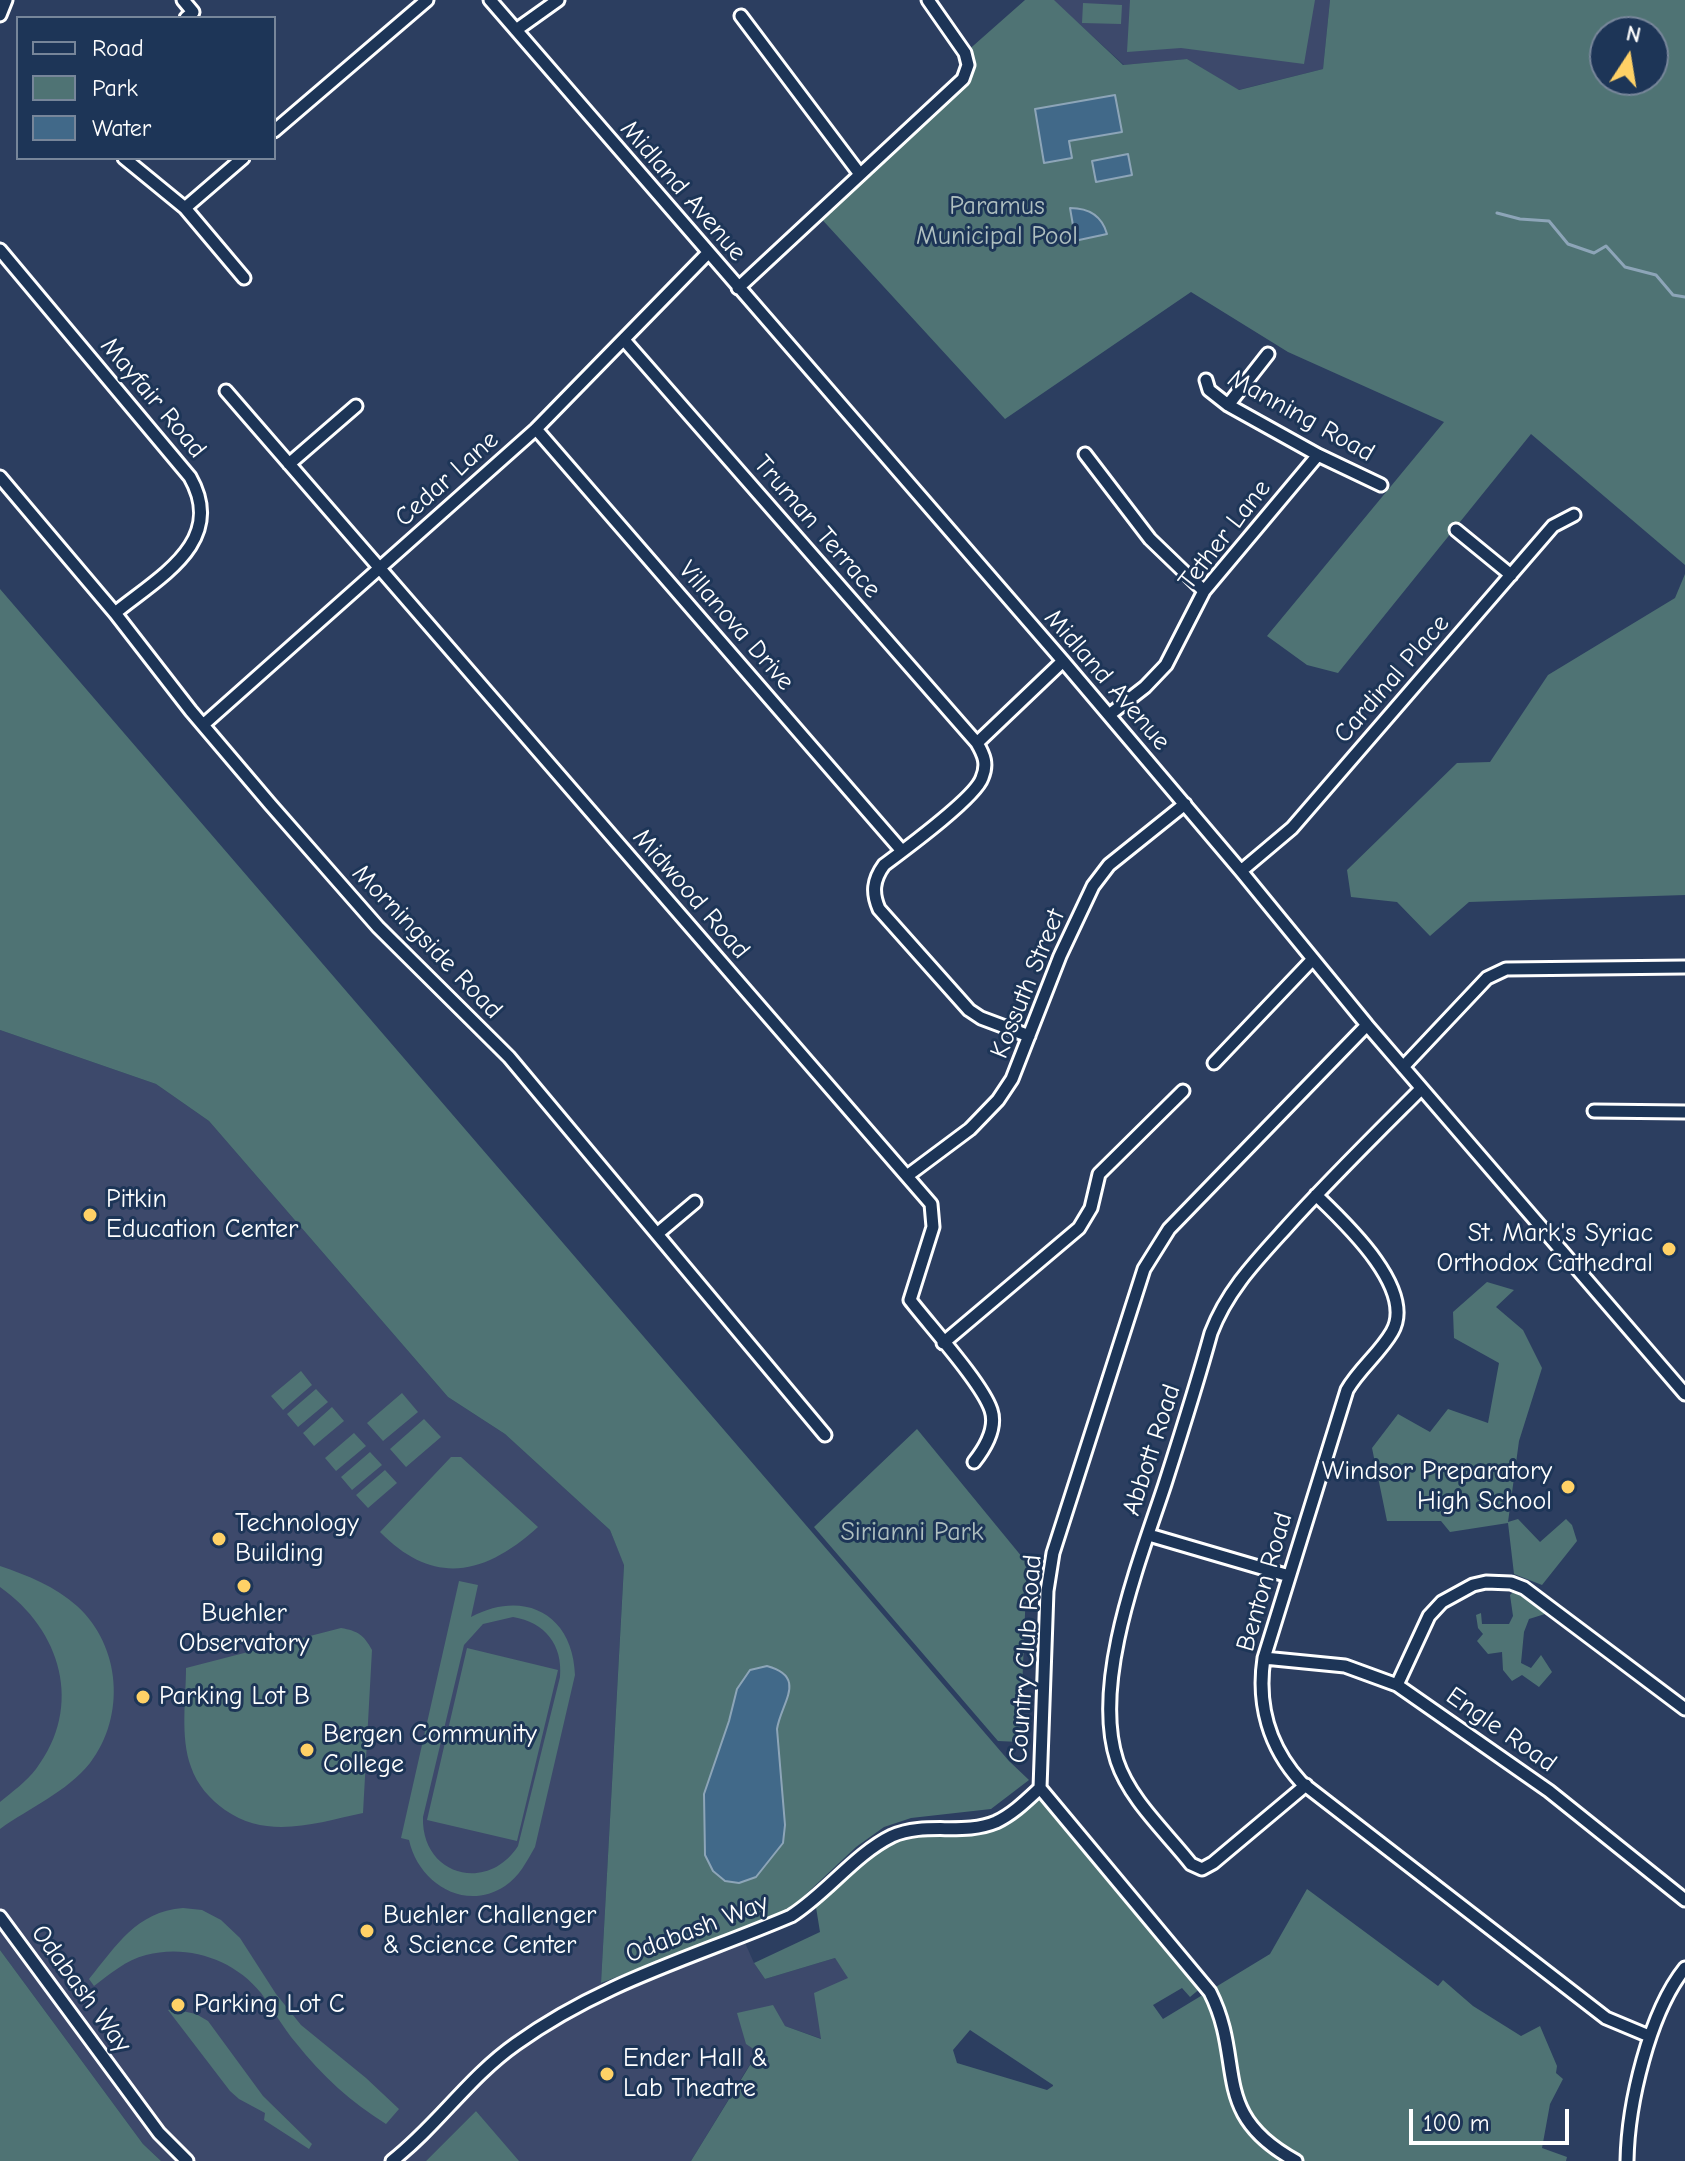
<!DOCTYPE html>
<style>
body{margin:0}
#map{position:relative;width:1685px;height:2161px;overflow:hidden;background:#2c3e60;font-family:"Comic Neue",sans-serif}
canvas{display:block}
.legend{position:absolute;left:16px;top:16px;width:260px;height:144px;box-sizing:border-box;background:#1d3557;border:2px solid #77869a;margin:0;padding:10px 14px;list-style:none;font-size:24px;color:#fff}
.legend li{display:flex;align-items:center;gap:16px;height:40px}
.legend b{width:40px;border:2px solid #77869a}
.north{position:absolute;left:1589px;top:16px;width:80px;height:80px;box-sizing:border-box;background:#1d3557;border:2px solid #77869a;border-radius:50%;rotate:12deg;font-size:22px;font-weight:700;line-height:32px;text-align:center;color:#fff}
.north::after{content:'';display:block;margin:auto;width:28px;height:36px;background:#ffd166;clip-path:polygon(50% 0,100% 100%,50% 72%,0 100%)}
.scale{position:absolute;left:1409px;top:2109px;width:160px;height:36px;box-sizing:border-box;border:4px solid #fff;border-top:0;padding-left:10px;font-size:24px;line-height:28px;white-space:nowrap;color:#fff;-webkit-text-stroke:6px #1d3557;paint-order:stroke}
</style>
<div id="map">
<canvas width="1685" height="2161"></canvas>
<ul class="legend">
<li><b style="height:10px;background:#1d3557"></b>Road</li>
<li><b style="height:22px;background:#4f7374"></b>Park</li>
<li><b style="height:22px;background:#416989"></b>Water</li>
</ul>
<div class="north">N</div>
<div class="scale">100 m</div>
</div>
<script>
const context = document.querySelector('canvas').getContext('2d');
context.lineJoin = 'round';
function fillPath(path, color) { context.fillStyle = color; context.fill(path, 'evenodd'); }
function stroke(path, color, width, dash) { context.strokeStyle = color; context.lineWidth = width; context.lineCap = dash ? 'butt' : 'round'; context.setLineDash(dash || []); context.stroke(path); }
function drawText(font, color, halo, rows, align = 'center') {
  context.font = font + ' "Comic Neue",sans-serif'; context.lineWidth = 6; context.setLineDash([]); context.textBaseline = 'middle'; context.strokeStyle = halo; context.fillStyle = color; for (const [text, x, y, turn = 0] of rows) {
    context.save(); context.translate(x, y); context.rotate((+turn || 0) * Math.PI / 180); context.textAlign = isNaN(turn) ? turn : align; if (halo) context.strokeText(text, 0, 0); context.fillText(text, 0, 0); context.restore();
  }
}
fillPath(new Path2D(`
 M1053,0h277l-7,69 -85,21 -51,-31 -63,6z
 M0,1030l156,54 53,37 239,276 57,37 105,96 14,34 -23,419 4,7 137,-54 12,27 11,16 70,-21 14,20 -27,61 -37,-13 -27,25 -67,110h-173l-42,-50 -50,50h-265l-18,-17 -143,-194z`), '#3d496b');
fillPath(new Path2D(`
 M1025,0h29l69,65 64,-6 52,31 84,-21 7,-69h355v565l-154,-131 -193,239 -31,-8 -40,-29 177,-214 -156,-70 -97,-60 -186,127 -188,-205 146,-135 2,-26zM1605,32h48v48h-48z
 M1130,0h185l-11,64 -123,-16 -54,4z
 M1083,3l39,2 -1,19 -39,-1z
 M1685,574v321l-216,7 -39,34 -33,-34 -46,-5 -4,-27 110,-107 33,-1 58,-87 127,-77z
 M0,589l1009,1172 20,19 -38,29 -80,9 -27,9 -28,20 -68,64 -187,72 23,-418 -14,-35 -105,-96 -57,-37 -239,-276 -53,-37 -156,-54z
 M1487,1282l27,8 -18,17 27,23 19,38 -23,73 -11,81 10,-3 22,23 26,-23 6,6 5,16 -35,44 -28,-11 -6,-51 -58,9 -9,-11h-54l-15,-73 26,-34 32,18 18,-23 40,14 11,-60 -45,-25 -1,-26z
 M301,1371l11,14 -29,25 -12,-14z
 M316,1389l12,13 -30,25 -11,-13z
 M402,1393l16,19 -35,29 -16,-18z
 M332,1407l12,14 -30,25 -11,-13z
 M424,1419l17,18 -35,30 -16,-18z
 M917,1429l110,134 -7,179 -22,-1 -184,-214z
 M354,1433l12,13 -30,25 -11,-13z
 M370,1452l12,13 -30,25 -11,-13z
 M451,1457h10l77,70c-53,48 -104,60 -158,5z
 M385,1470l12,13 -29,25 -12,-13z
 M0,1566c27,9 56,21 77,40 44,40 49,110 13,157 -23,29 -61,45 -90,66v-27c12,-10 26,-20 36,-33 48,-63 25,-139 -36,-182z
 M459,1581l19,4 -7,32c53,-28 102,-3 104,58l-40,172c-8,14 -16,30 -30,39 -41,27 -87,-4 -96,-46l-8,-2zM513,1617c32,5 50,28 47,60l-42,169c-31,48 -97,29 -95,-29l41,-172 19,-21z
 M1516,1589l29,25 -16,5 -5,13 -3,31 10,5 10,-13 11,17 -13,15 -17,-12 -10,6 -9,-11 -1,-18 -14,2 -11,-13 6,-7 -5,-6 -2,-13 5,-2 1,11h27l4,-8 -3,-21z
 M341,1628c17,3 23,7 31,22l-9,163c-47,10 -95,27 -138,-3 -15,-11 -28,-25 -34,-43 -11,-30 -5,-68 -5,-99z
 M467,1648l91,22 -41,171 -90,-21z
 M1040,1788l162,199 -12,10 -8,-9 -29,17 10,14 107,-65 37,-65 131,97 5,-6 30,26 48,30 19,-10 17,40 -1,7 7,6 -13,25 -8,44 25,9 -1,4h-875l67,-109 -12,-8 -9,-31 36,-8 12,21 36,13 -7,-46 34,-15 -13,-20 -70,21 -11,-16 66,-31 -5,-31 81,-67 98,-12zM970,2030l83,55v1l-6,4 -90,-27 -4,-13z
 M183,1908l19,2 19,10 19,18 36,56 25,31 65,53 33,31 -13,15c-35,-22 -64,-48 -90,-81 -13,-15 -23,-34 -35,-50 -27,-34 -74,-49 -115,-38 -20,5 -36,19 -52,31l-5,-7c28,-34 47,-67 94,-71z
 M0,1950l143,194 18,17h-161z
 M173,2009l23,5 12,7 55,75 49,48 -3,5 -45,-29 1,-7 -26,-14 -9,-8 -62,-81z
 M476,2111l43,50h-93z`), '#4f7374');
const water = new Path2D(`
 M1115,95l7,37 -53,9 3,17 -28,5 -9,-54z
 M1128,154l4,21 -36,7 -4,-21z
 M1070,208c20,0 32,8 37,26l-28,6 -4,-3z
 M767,1666c41,11 14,37 10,63l8,96 -2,18 -27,34 -17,6 -14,-2 -12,-10 -8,-16 -1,-61 25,-73 8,-32 13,-19z`);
fillPath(water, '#416989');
stroke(water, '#8da5b8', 2);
stroke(new Path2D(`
 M1497,213l23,6 29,2 19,23 26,9 12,-7 19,21 31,8 17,20 12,2`), '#8da5b8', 3);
const minor = new Path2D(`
 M183,0l10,12 -7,6
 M490,0l573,661 178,210 126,154 318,369
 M0,15l6,-15
 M741,16l118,157
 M516,30l42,-30
 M274,131l153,-131
 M124,158l61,50 59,70
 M185,208l58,-50
 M0,250l190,227c37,65 -31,100 -75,136
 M738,288l225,-209 5,-14 -3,-12 -37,-53
 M624,340l353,403
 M1206,380l3,10 19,15 90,50 63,30
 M226,391l705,813 2,23 -23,73c20,26 72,83 81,110 6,18 -6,38 -17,52
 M1228,405l40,-51
 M536,429l366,422
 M1085,454l65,85 54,52
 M289,464l67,-58
 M0,477l115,136 76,98 79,93 108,123 131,130 316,378
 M1456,530l55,45
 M1109,715l36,-28 21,-22 38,-74 114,-136
 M203,725l333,-296 172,-176
 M1241,871l51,-43 261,-302 21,-11
 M1029,1036l-48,-18 -12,-8 -90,-101c-7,-16 -6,-29 5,-44 20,-15 91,-67 98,-87 6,-14 2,-23 -5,-35l86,-82
 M1214,1063l99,-104
 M1403,1067l84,-89 19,-9 179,-2
 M1594,1111l91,1
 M907,1176l63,-47 28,-29 14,-21 48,-123 33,-70 16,-21 76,-61
 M1316,1195c27,26 101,94 76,137 -12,21 -33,37 -45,58l-83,268c-7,46 5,89 37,124l305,236 43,18
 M657,1234l38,-32
 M943,1343l136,-115 12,-20 8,-34 84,-83
 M1149,1535l140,41
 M1264,1658l81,8 52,19 152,106 136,109
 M1397,1685l32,-69 13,-14 31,-17 13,-3 25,1 13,5 161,121
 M1306,1785l-93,78 -11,6 -11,-5c-25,-32 -61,-64 -74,-103 -26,-79 23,-201 48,-277 16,-50 32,-100 46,-151 16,-42 44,-71 74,-104 43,-48 90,-94 136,-140
 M0,1917l159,216 28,28
 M392,2161c45,-35 77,-84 124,-117 86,-62 179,-87 275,-128 36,-23 64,-62 101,-80 33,-15 71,0 104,-14 17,-8 30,-21 44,-34
 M1296,2161c-88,-48 -50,-98 -86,-169l-170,-204 7,-197 6,-38 91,-284 25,-40 198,-204
 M1627,2161c1,-57 22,-148 58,-193`);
stroke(minor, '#fff', 17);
stroke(minor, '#1d3557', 11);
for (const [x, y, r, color] of [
 [90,1215,8,"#ffd166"],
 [1669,1249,8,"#ffd166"],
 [1568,1487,8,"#ffd166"],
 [219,1539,8,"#ffd166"],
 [244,1586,8,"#ffd166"],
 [143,1697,8,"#ffd166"],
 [307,1750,8,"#ffd166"],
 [367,1931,8,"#ffd166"],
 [178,2005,8,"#ffd166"],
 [607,2074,8,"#ffd166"]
]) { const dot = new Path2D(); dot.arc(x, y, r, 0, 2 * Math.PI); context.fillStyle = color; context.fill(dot); stroke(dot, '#1d3557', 3); }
drawText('26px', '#fff', '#1d3557', [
 ["Midland Avenue",683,191,49],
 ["Mayfair Road",153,398,50],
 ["Manning Road",1301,416,29],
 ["Cedar Lane",447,479,-42],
 ["Truman Terrace",817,527,49],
 ["Tether Lane",1225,535,-52],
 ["Villanova Drive",736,626,49],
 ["Cardinal Place",1392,679,-49],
 ["Midland Avenue",1107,680,49],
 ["Midwood Road",691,894,49],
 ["Morningside Road",427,942,46],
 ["Kossuth Street",1028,984,-68],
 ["Abbott Road",1152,1450,-72],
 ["Benton Road",1265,1582,-74],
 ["Country Club Road",1026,1659,-86],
 ["Engle Road",1501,1730,35],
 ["Odabash Way",697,1929,-21],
 ["Odabash Way",81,1989,54]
]);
drawText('26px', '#b0c0c0', '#1d3557', [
 ["Paramus",997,207],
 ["Municipal Pool",997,237],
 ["Sirianni Park",912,1533]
]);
drawText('26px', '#fff', '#1d3557', [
 ["Pitkin",106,1200],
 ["Education Center",106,1230],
 ["St. Mark's Syriac",1653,1234,"right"],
 ["Orthodox Cathedral",1653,1264,"right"],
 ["Windsor Preparatory",1552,1472,"right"],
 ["High School",1552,1502,"right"],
 ["Technology",235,1524],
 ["Building",235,1554],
 ["Buehler",244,1614,"center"],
 ["Observatory",244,1644,"center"],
 ["Parking Lot B",159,1697],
 ["Bergen Community",323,1735],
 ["College",323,1765],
 ["Buehler Challenger",383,1916],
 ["& Science Center",383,1946],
 ["Parking Lot C",194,2005],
 ["Ender Hall &",623,2059],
 ["Lab Theatre",623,2089]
], 'left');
</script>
